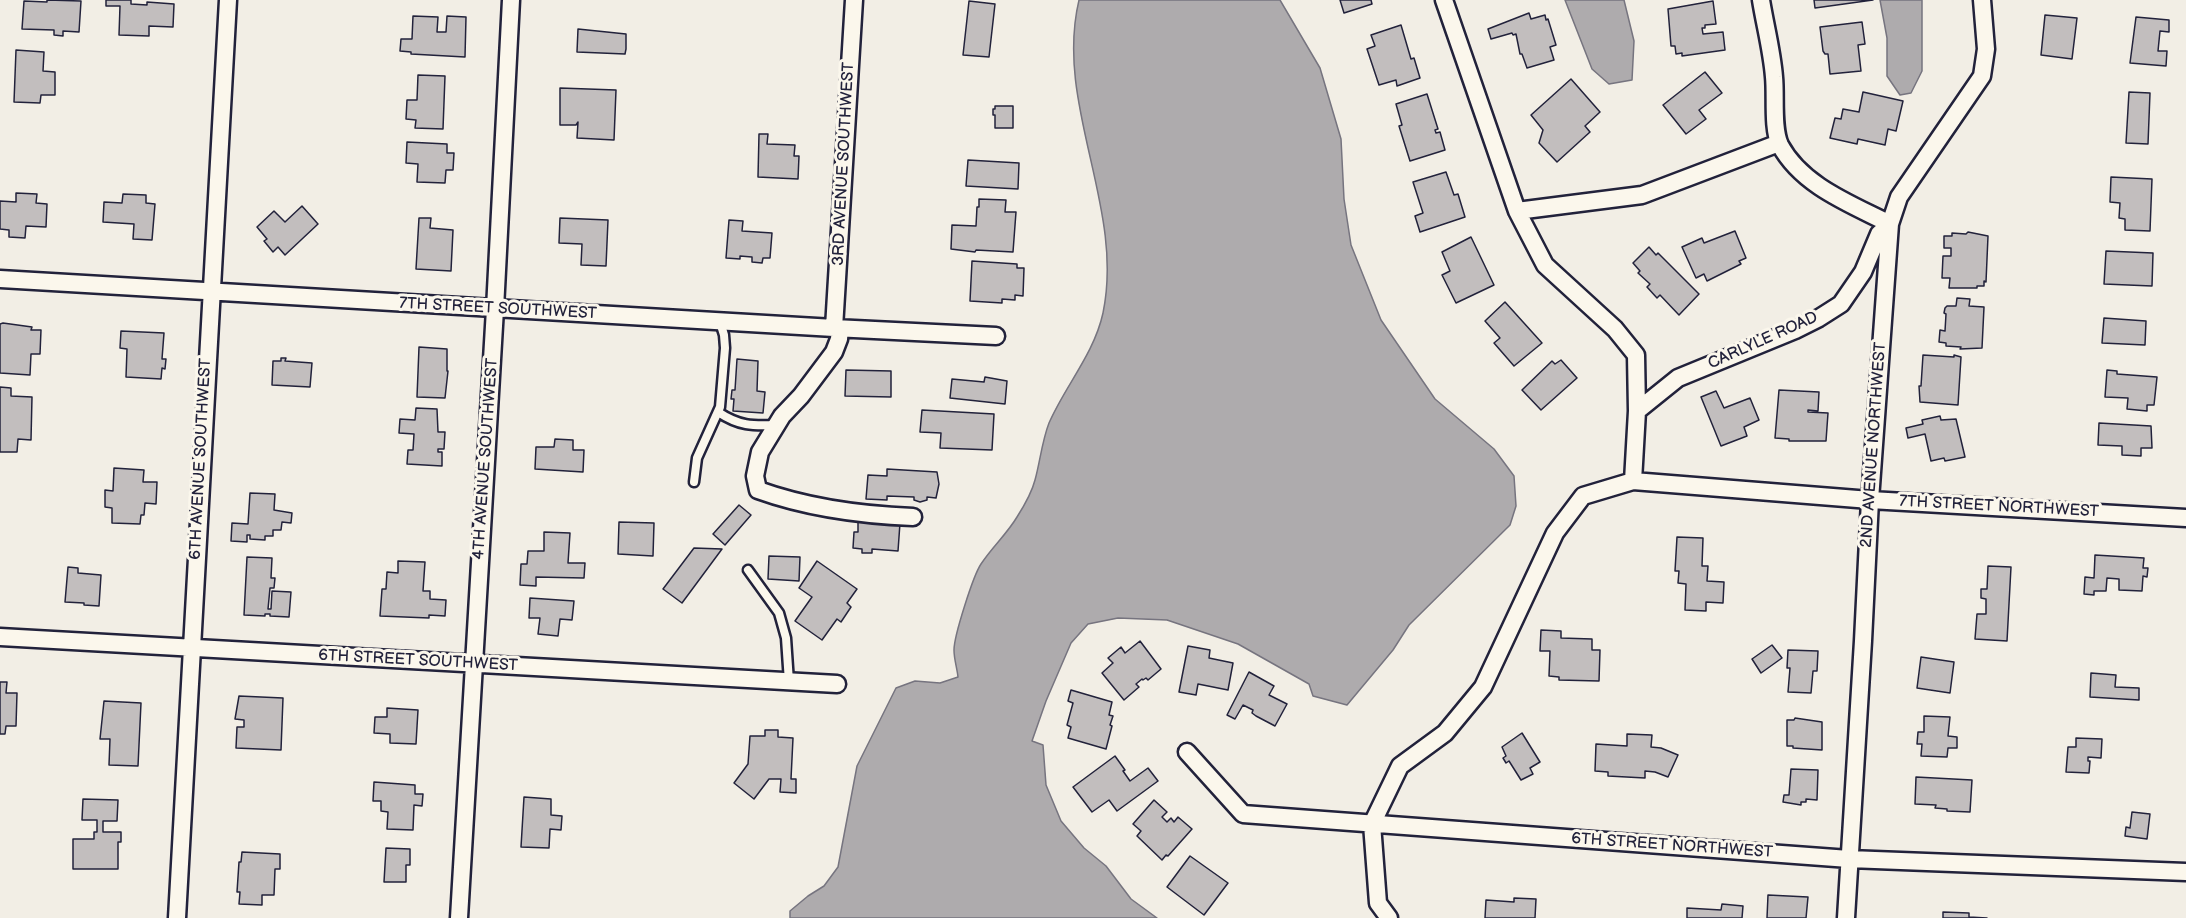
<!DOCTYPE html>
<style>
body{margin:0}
canvas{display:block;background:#f2eee5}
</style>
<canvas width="2186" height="918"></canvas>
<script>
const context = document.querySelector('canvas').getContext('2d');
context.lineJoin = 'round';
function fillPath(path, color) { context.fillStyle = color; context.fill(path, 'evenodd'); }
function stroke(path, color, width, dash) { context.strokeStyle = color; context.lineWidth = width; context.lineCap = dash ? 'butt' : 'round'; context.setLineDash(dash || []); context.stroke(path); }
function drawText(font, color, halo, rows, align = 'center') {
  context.font = font + ' "Balsamiq Sans",sans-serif'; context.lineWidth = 6; context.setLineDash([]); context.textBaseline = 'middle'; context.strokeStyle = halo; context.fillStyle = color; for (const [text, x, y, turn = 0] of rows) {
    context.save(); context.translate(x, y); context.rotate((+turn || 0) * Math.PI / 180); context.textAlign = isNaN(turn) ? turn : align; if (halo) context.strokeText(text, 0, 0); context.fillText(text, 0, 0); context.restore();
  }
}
const water = new Path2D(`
 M1079,0h201l40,68 21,71 3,60 7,46 30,75 54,79 59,50 20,27 2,30 -6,19 -101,100 -16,25 -46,55 -34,-9 -4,-12 -71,-40 -71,-24 -49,-2 -30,6 -17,19 -25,58 -14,40 11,4 3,40 15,36 23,27 22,18 25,33 26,19h-367v-7l18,-15 16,-10 14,-19 19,-101 39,-78 19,-7 25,2 18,-6c-1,-9 -4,-18 -4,-27 0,-14 19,-74 27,-86 11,-17 26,-30 36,-47 7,-11 15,-25 18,-37 5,-18 7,-39 14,-57 16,-37 45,-69 54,-110 22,-106 -49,-208 -24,-313z
 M1565,0h59l10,41 -2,39 -23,4 -17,-15z
 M1880,0h42v71l-11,22 -11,2 -13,-19v-38z`);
fillPath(water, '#aeabad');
stroke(water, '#76747f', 1.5);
const building = new Path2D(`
 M47,0l34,1 -2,31 -16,-1v5l-9,-1v-5l-32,-1 2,-28 23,1z
 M106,0h25v4l16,1v-3l27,2 -1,23 -24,-1v10l-30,-1 1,-29h-14z
 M1340,0h31l1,4 -28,9z
 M1814,0h59l-58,8z
 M969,1l26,3 -6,53 -26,-2z
 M1713,1l3,23 -11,1v3h-3l1,6 20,-2 2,18 -43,6v-3l-6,1 -1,-8h-4l-3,-37z
 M1529,13l2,6 14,-4 1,5 2,-1 8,26 -6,2 4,13 -27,8 -5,-14h-2l-4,-20 -3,1 -1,-2 -21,6 -3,-10z
 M2045,15l32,3 -5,41 -31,-4z
 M413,16l25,1 -1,15h9l1,-16 19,1 -1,40 -54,-3v-2l-11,-1 1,-12h11z
 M2136,17l33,3v12l-9,-1 -2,20h9l-1,15 -36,-3z
 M1862,22l3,22 -7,1 3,26 -31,3 -2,-20h-3l-2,-3 -3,-24z
 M1401,25l10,34 3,-1 6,20 -23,8 -1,-6 -17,5 -12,-36 8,-3 -4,-11z
 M578,29l48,5v15l-1,5 -48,-2z
 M16,50l28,2 -1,19 12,1v23h-14l-1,8 -26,-1z
 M1705,72l17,21 -23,17 7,9 -20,15 -23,-29z
 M418,75l27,1 -2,53 -28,-1 1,-8 -10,-1 1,-19h10z
 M1571,79l29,33 -15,14 5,6 -33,30 -18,-19 4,-13 -12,-15z
 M560,88l56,2 -2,50 -37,-2 1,-16 -2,3h-16z
 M1863,92l40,9 -7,30 -8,-2 -3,16 -27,-6 -1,5 -27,-6 5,-20 6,1 2,-10 16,3z
 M2129,92l21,1 -2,51 -22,-1z
 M1427,94l11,35 -3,1 1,3 4,-1 5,18 -35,11 -11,-35 3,-1 -6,-21z
 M995,106h18v22h-18v-13h-2v-6h2z
 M759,134h9l-1,10 28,1 -1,11h5l-1,23 -40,-2z
 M407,142l40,2v9h7l-1,17h-7l-1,13 -28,-1 1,-18 -12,-1z
 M968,160l51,3 -1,26 -52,-3z
 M1446,172l8,23 4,-1 7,23 -45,15 -5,-16 8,-3 -10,-31z
 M2111,177l41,2 -2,52 -25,-1v-11l-6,-1 1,-15 -10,-1z
 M16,193l21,1 -1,9 11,1 -1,23 -20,-1 -1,12 -16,-1v-7l-9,-1v-28l16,1z
 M123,194l23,1v8l9,1 -3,36 -19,-1 1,-15 -31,-2 1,-20 18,1z
 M979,199l27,1 -1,12h11l-3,40 -37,-2 -1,2 -24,-3 1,-24 24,1 1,-19h2z
 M302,206l16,18 -33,31 -7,-8 -5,5 -9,-11 3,-2 -10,-12 17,-16 11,11z
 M419,218h12l-1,10 23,2 -2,41 -35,-2z
 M560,218l48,2 -2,46 -25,-1 1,-21 -23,-1z
 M729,220l14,1 -1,10 30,2 -2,25h-7l-1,5 -10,-1v-5l-12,-1v3l-14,-1z
 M1735,231l11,27 -7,3 2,3 -34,17 -3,-7 -8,4 -14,-31 20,-9 2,5z
 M1968,232l20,4 -2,46 -2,-1v5h-7v2h-28l1,-10h-8l1,-22h8v-8h-7v-12h8v-3l14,1z
 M1471,237l23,48 -38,18 -14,-28 8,-4 -8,-19z
 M1649,247l7,8 2,-2 41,41 -20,21 -19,-20 -3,3 -10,-11 3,-3 -12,-11 2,-2 -7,-8z
 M2106,251l47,2 -1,33 -48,-2z
 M972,261l45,3v4h7l-1,28 -8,-1v5l-13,-1v4l-32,-2z
 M1957,298l13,1 -1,7 15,1 -2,41 -22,1 1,-2 -15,-1v-3l-7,-1 1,-12 5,1 1,-17 -2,-1 1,-5 2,-2h9z
 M1505,302l37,41 -28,23 -20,-23 6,-5 -15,-17z
 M2104,318l42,3 -1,24 -43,-2z
 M3,323l29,4 -1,3h10l-1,24h-9l-1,21 -30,-2v-49z
 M121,331l43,2 -2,26h4l-1,10 -3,-1 -1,11 -35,-2 1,-28 -7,-1z
 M419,347l28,2v22h1l-3,27 -28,-1z
 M1923,355l31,2v-2l7,2 -3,48 -38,-3 -1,-16h2z
 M281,358h5l-1,3 27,2 -2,24 -38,-2 1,-24h8z
 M737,359l21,2 -1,30 8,1 -2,21 -30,-2 1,-12h-3l1,-9h3z
 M1561,360l16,18 -36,32 -19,-20 30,-29 3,3z
 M846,370l45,1v26l-46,-1z
 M2107,370l10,1v3l40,3 -3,28h-7v6l-20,-2 1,-11 -23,-1z
 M985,377l22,4 -2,23 -55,-6 2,-19 32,3z
 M0,387l11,1v8l21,1 -1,43 -13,-1 -1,13h-17z
 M1779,390l40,2 -1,19 -10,-1v2l20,1 -2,28h-37v-2l-14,-1z
 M1716,391l8,17 26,-10 9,22 -15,7 3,9 -26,10 -20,-49z
 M416,408l21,1 1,23h7l-1,17h-6v3h4v14l-35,-2 1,-14h5l1,-16 -15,-1 1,-14 15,1z
 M922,410l72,4 -2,36 -52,-2 1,-15 -21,-1z
 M1940,416l1,4 15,-1 9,38 -20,4 -1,-3 -13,3 -6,-27 -17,4 -2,-10 17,-4 -1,-4z
 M2099,423l52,3 1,22h-11v8l-19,-1v-9l-24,-1z
 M555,439l18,1v10h11l-1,22 -48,-3 1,-22h18z
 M114,468l30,2 -1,12h14l-1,22 -11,-1 -1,12h-3l-1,9 -28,-1v-15l-7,-1v-17l8,1z
 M887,469l50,3 2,12 -3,14 -9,-1v3l-7,2 -6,-2v-3l-27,-1v4l-21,-1 2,-24 19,1z
 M250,493l25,1 -1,16 18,3 -1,10 -9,-1 -1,8h-8v6h-8v4l-15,-1v-4h-3v7l-16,-1 1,-18 16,1z
 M739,505l12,10 -26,30 -12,-11z
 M858,520l42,3 -2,28 -26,-2v4h-10v-4l-9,-1 1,-16h4z
 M619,522l35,1 -1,33 -35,-2z
 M544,532l26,1 -2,30h17l-1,15 -48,-1v9l-16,-1 1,-21h6l1,-13h16z
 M1677,537l26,1 -1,28h6l-1,15 17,1 -1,21 -17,-1v9l-21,-1 1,-26 -8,-1 1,-12h-4z
 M694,548l28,1 -40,54 -19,-14z
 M2095,555l49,3 -1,10h5l-1,9 -4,-1 -1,15 -23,-1v-11l-12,-1 -1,13h-12v4l-10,-1 1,-17 9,1z
 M769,556l31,1 -1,24 -31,-2z
 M247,557l25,1 -1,20h4l-1,10h-4l-2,21h3l1,-18 19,1 -2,25 -19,-1v-2h-5v2l-21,-1z
 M398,561l27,1 -2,29h7v8l16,1 -1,16 -16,-1v3l-49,-2 2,-27h4l1,-17 11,1z
 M817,561l40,28 -10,14 4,4 -10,15 -4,-3 -15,21 -27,-19 17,-24 -13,-9z
 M1988,566l23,1 -4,74 -32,-2 2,-25h9v-15l-5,-1v-9h6z
 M68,567l10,1v5l23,2 -2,31 -15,-1v-2l-19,-1z
 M530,598l44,3 -2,19 -12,-1 -2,17 -20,-2 2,-16h-11z
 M1541,630l20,1v7l31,1v11h8l-1,31 -40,-1v-3l-10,-1 1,-25h-10z
 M1140,641l21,28 -13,11 -2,-2 -3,2 -1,-1 -6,5 3,3 -15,13 -22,-27 11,-10 -5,-5 13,-11 4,6z
 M1772,645l10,13 -21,15 -9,-14z
 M1188,646l22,4 -1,8 24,5 -5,27 -30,-6 -2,11 -17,-3z
 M1788,650l30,1 -1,20h-4l-2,22 -23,-1 2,-24h-3z
 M1921,657l33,5 -4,31 -33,-5z
 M1249,672l25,14 -5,9 18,9 -12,22 -19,-10 -4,-3 1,-3 -10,-5 -8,14 -8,-4z
 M2091,673l25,2 -1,12 24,1v12l-49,-3z
 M0,682h7l-1,11h11l-1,33h-10l-1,8h-5z
 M1071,690l41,12 -3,13 4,1 -3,9 2,1 -6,23 -38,-11 3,-11 -4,-2 6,-22 -5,-2z
 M239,696l44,2 -2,52 -45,-2 1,-21h7v-7l-9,-1z
 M104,701l37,2 -3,63 -29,-1 1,-26h-10z
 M387,708l31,2 -2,34 -26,-1v-9l-16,-1 1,-16h12z
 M1924,716l26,1 -2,19 9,1v11h-9l-1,9 -26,-1 1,-12h-5l1,-12h6z
 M1795,718l27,4v28l-29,-2v-2h-6v-26h7z
 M765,730h13v7l15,1 -2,41h5v14l-16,-1 1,-13h-12l-15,20 -20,-16 14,-19 2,-28h15z
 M1522,733l18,29 -10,6 3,6 -12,6 -12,-19 -3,2 -3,-5 3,-2 -4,-9z
 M1627,734l25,1 -1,12 10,1 17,7 -10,22 -13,-5 -10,-1v7l-37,-2v-4l-13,-1 1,-27 31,2z
 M2076,738l26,1 -1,19 -13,-1v4h2l-1,12 -23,-1 2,-25h8z
 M1115,756l10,14 -2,1 7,10 18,-13 10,13 -41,30 -8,-11 -17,12 -19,-25z
 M1791,769l27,1 -1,30 -11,-1v3h-5v3l-18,-3 1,-7h5z
 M1916,777l56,3 -2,32 -23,-1v-2l-12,-1 1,-3 -21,-1z
 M374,782l41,3v9h8l-1,12 -8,-1 -1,25 -26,-1 1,-17 -7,-1v-10h-8z
 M524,797l27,2v16l11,1 -1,14 -11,-1 -1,19 -28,-1z
 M83,799l35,1 -1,21h-14v11h18v10h-3v27h-45v-30h21v-7h3v-12h-15z
 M1154,800l13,12 -5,5 5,5 4,-4 3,4 4,-5 14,12 -24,27 -2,-1 -4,5 -25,-24 4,-5 -8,-7z
 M2132,812l18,2 -3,25 -22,-3 1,-9 4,1z
 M386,848l24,1v16h-4v17h-22z
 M242,852l38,2v15h-5l-1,26h-12v10l-23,-1 1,-12h-3l2,-30h2z
 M1190,856l38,27 -24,32 -37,-28z
 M1768,895l40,2 -2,21h-39z
 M1514,898l22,1 -1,19h-50l1,-18 28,2z
 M1722,904l21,2 -1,12h-55v-10l34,2z
 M1943,912l26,1v4l18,1h-44z`);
fillPath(building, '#c2bebe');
stroke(building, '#22223b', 1.5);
const lane = new Path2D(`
 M718,412c21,14 34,14 58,13
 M694,482l3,-24 23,-51 5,-59 -1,-13 -4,-13
 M748,570l31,43 7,25 3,44`);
const street = new Path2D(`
 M1444,0l73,211 28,54 70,64 21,26 1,56 -4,70
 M1517,211l125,-16 137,-52
 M0,279l834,49 162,8
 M834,328l20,-328
 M840,328l-1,11 -5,13 -33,44 -19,20 -22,36 -5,24 3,14c50,18 103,25 155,27
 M1637,411l41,-33 117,-48 24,-12 22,-14 22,-32 16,-38 11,-10c-39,-20 -88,-38 -110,-79 -8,-17 -4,-49 -6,-68 -2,-26 -9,-52 -13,-77
 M0,637l837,47
 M1187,752l56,62 606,45 337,13
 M177,918l51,-918
 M459,918l36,-609 16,-309
 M1389,918l-11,-15 -6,-79 28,-58 45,-33 38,-46 72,-154 28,-37 50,-15 237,19 316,18
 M1846,918l17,-277 7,-141 20,-276 9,-27 83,-121 4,-27 -4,-49`);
stroke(lane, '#22223b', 13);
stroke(street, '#22223b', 21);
stroke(lane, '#fbf7ec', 8);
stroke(street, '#fbf7ec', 16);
drawText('16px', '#22223b', '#fbf7ec', [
 ["3RD AVENUE SOUTHWEST",844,164,-87],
 ["7TH STREET SOUTHWEST",498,309,3],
 ["CARLYLE ROAD",1763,341,-24],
 ["2ND AVENUE NORTHWEST",1874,445,-86],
 ["6TH AVENUE SOUTHWEST",201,459,-87],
 ["4TH AVENUE SOUTHWEST",486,459,-86],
 ["7TH STREET NORTHWEST",1999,507,3],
 ["6TH STREET SOUTHWEST",418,661,3],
 ["6TH STREET NORTHWEST",1672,846,4]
]);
</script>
